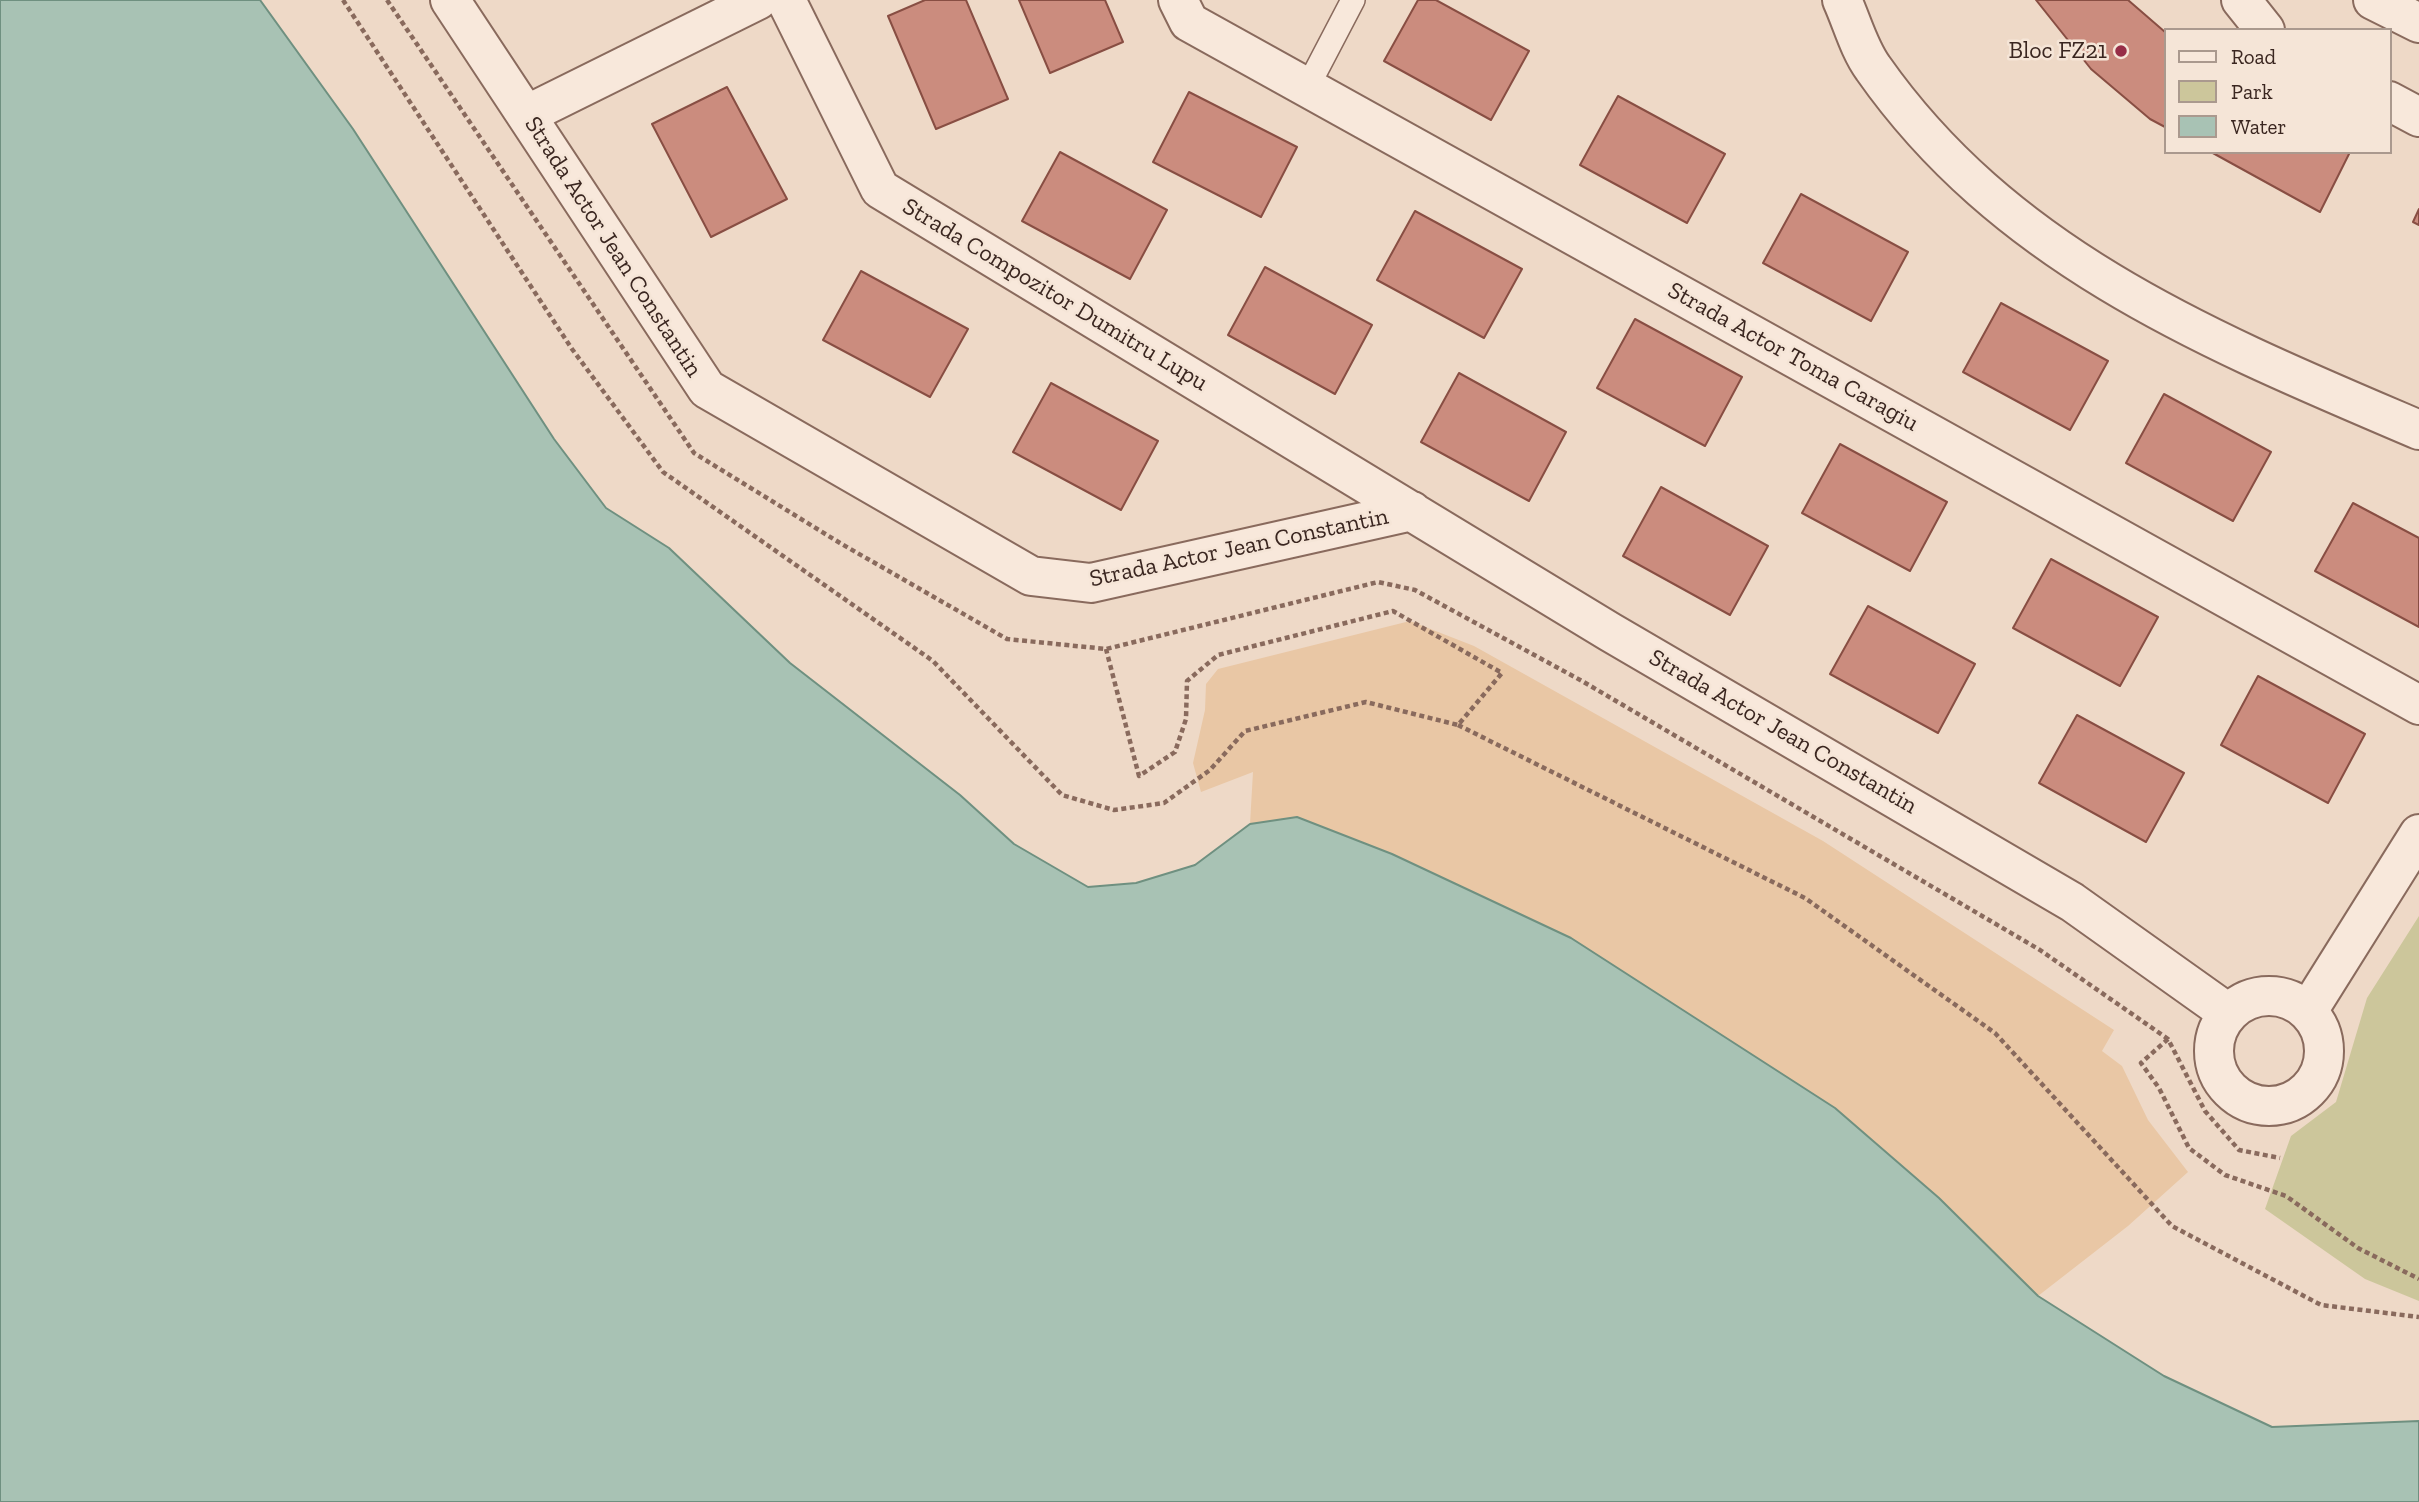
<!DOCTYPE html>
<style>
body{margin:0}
#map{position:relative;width:2419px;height:1502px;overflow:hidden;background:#eed9c7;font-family:"Zilla Slab",serif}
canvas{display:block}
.legend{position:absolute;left:2164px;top:28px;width:228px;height:126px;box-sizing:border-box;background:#f5e5d7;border:2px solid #aa998e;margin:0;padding:9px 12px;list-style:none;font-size:21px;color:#3a2620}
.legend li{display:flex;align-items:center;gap:14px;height:35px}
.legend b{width:35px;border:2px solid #aa998e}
</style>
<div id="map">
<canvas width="2419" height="1502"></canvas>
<ul class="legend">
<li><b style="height:9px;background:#f8e8db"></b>Road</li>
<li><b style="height:19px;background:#ccc69b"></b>Park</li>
<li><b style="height:19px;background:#a8c2b4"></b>Water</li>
</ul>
</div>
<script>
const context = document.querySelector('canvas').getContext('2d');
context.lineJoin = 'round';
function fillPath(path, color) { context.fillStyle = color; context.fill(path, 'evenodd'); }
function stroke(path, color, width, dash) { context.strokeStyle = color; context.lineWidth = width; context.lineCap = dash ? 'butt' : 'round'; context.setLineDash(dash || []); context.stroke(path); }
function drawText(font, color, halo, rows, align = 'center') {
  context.font = font + ' "Zilla Slab",serif'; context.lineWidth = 5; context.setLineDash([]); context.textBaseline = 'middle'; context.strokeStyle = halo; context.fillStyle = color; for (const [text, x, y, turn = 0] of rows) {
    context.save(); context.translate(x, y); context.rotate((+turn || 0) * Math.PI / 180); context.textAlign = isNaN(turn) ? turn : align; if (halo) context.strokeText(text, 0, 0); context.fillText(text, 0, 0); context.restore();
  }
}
fillPath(new Path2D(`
 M2419,916v385l-54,-22 -100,-70 26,-73 45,-34 31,-104z`), '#ccc69b');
fillPath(new Path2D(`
 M1410,621l64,25 349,195 291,189 -12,21 20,15 26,54 40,52 -60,54 -90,70 -99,-98 -104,-90 -264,-170 -179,-84 -95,-37 -47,7 3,-52 -52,20 -8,-29 12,-53 1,-26 12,-15z`), '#e9c7a5');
const water = new Path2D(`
 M0,0h260l93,129 201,310 52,69 63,40 121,115 170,132 54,49 74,43 48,-4 59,-18 55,-41 47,-7 95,37 179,84 264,170 104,90 99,98 126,80 108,51 147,-6v81h-2419z`);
fillPath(water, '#a8c2b4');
stroke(water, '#6f9080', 2);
const building = new Path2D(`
 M925,0h41l42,99 -72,30 -48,-113z
 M1019,0h86l18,42 -73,31z
 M1418,0h18l93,51 -38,69 -107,-59z
 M2036,0h92l37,32v95l-15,-8 -59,-50z
 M727,87l60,112 -76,38 -59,-113z
 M1189,92l108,55 -36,70 -108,-55z
 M1618,96l107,58 -38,69 -107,-58z
 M1060,152l107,58 -37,69 -108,-58z
 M2211,152h139l-30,60z
 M1801,194l107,58 -37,69 -108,-58z
 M2419,209v16l-6,-3z
 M1415,211l107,58 -38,69 -107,-58z
 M1265,267l107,58 -37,69 -107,-59z
 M861,271l107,58 -38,68 -107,-57z
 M2001,303l107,58 -38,69 -107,-58z
 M1635,319l107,58 -37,69 -108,-58z
 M1459,373l107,59 -37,69 -108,-59z
 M1051,383l107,58 -37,69 -108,-58z
 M2164,394l107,58 -38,69 -107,-58z
 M1840,444l107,58 -37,69 -108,-58z
 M1661,487l107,59 -38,69 -107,-59z
 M2353,503l66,35v89l-104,-56z
 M2051,559l107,58 -38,69 -107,-58z
 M1868,606l107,58 -37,69 -108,-59z
 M2258,676l107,58 -37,69 -107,-58z
 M2077,715l107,58 -38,69 -107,-59z`);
fillPath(building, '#cb8c7e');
stroke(building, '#884e43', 2);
const service = new Path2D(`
 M1307,88l46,-88`);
const minor = new Path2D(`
 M450,0l257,389 324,187 60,7 321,-72
 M786,0l94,189 730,443 462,270 156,111
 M1178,0l11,22 1230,683
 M1842,0c10,22 17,49 31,68 134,191 340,274 546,362
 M2241,0l24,30
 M2373,0l46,23
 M2389,101l30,16
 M526,115l232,-115
 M2214 1051a55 55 0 1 1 110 0a55 55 0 1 1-110 0Z
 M2308,1011l111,-177`);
stroke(service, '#896a5d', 26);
stroke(minor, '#896a5d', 42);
stroke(new Path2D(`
 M343,0l229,349 91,123 270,189 129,134 52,15 50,-7 46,-33 35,-39 121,-29 92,23 44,-52 -109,-62 -175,44 -31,26 -1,38 -11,33 -36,24 -33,-127
 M387,0l307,453 146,90 167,96 99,10 272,-67 37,8 167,91 458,269 128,89 37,72 34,39 41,8
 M1458,725l347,173 190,135 177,193 149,79 98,12
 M2168,1039l-27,24 18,25 30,60 36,27 61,21 72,52 61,31`), '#896a5d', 4.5, [5, 3.5]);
stroke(service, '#f8e8db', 23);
stroke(minor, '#f8e8db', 38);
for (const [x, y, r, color] of [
 [2121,51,7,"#972e47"]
]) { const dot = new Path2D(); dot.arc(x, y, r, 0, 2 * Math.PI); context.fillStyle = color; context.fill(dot); stroke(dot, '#f5e5d7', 2.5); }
drawText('24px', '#3a2620', '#f5e5d7', [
 ["Bloc FZ21",2107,51]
], 'right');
drawText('24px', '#3a2620', '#f5e5d7', [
 ["Strada Actor Jean Constantin",613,247,57],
 ["Strada Compozitor Dumitru Lupu",1055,295,31],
 ["Strada Actor Toma Caragiu",1793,357,29],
 ["Strada Actor Jean Constantin",1239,548,-12],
 ["Strada Actor Jean Constantin",1783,732,30]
]);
</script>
